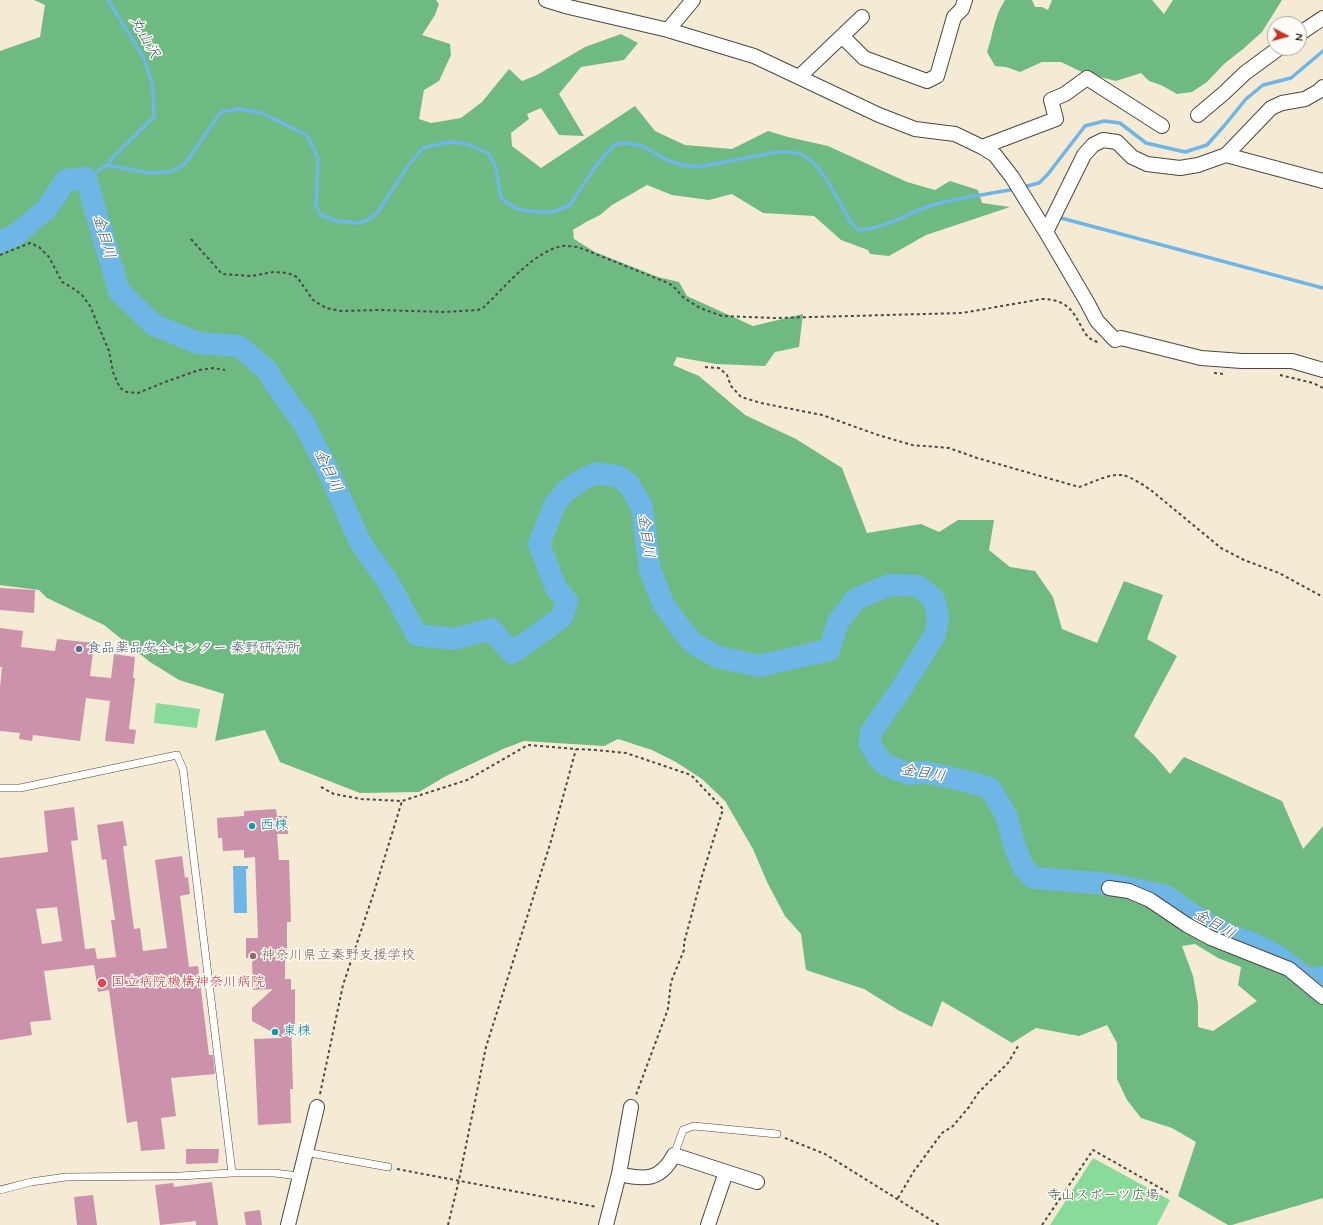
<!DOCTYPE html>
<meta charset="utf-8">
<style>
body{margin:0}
#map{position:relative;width:1323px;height:1225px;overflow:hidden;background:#f5ead4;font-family:Mynerve,sans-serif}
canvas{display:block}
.north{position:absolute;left:1267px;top:16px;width:40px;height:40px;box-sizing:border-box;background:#fdfcf7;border:1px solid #a9a8a5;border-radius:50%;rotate:96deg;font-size:11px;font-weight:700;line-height:16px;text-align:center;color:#2b2b2b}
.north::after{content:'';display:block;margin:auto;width:14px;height:18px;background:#c8321e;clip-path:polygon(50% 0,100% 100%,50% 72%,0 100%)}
</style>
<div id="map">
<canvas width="1323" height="1225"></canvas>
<div class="north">N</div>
</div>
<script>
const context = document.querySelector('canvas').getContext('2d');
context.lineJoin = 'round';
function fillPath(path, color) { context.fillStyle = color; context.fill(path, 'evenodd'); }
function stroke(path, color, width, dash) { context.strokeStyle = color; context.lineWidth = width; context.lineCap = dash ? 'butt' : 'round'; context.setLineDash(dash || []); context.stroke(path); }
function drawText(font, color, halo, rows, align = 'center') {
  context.font = font + ' Mynerve,"Klee One",sans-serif'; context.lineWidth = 3; context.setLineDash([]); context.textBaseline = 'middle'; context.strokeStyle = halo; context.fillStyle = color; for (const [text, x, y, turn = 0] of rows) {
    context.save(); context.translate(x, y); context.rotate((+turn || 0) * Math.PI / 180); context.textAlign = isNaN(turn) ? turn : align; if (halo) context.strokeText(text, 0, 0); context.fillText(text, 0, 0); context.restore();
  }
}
fillPath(new Path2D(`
 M156,703l44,6 -3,19 -43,-5z
 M1093,1158l77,42 -13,25h-107z`), '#8ada9a');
fillPath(new Path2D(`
 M34,0h402l3,4 -4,11 -13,20 28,9 1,11 -12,26 -15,9 -5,29 12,4 30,-5 21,-16 27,-33 13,12 15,-6 48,-28 36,-13 17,9 -14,17 -43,7 -22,27 25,42 -25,-1 -18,-27 -14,6 2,5 -18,14 1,13 29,22 94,-62 20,25 30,14 47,4 36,-18 20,6 40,9 79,36 28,8 15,-9 28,9 4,13 28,4 -84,28 -37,21 -19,-2 -2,-4 -27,-10 -27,-24 -51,-3 -31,-19 -23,6 -37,-5 -25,-10 -35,20 -12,10 -14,7 -13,8 1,9 21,13 63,25 21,5 8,14 66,30 50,-12 -4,33 -24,5 -10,14 -49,-2 -39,-7 -4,8 26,11 46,39 51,24 46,29 25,65 54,-9 18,8 19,-12h36l-5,30 21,17 25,4 18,26 9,32 35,14 27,-62 39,14 -16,44 30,17 -43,80 21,20 15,18 14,-17 98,44 21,48 20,-23v372l-91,27h-4l-50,-29 18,-54 -24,-14 -31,-10 -14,-18 -10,-21v-36l-10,-18 -28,11 -43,-8 -24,15 -70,-42 -10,26 -34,-17 -34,-21 -58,-19 -5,-36 -16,-18 -18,-34 -14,-33 -28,-48 -23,-22 -26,-17 -24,-12 -34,-11 -14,7 -80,-5 -21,8 -57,27 -27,16 -59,1 -80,-31 -15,-32 -50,11 9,-47 -45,-14 -29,-18 -46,-37 -57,-27 -8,-8 -39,-5v-534l40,-14 5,-32zM1195,944l23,14 23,9 -3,18 19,16 -44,30 -15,-4v-23l-5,-28 -11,-30z
 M1005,0h27l3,7h7l6,3 4,-10h100l12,14 9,-14h109l-20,32 -19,17 -19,15 -17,18 -15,10 -15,2 -16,-9 -12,-4 -8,-8 -25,8 -32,-8 -23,-11h-19l-22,10 -14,-5 -11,-1 -8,-14c6,-17 7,-36 18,-52z`), '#6fba82');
fillPath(new Path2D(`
 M233,866h15v3h-2l1,44h-13z`), '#6eb6e5');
stroke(new Path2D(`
 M107,165l9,-11 38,-37 -1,-30 -9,-29 -36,-58
 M86,178l21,-13 43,8 19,-1 15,-7 37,-53 18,-3 22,4 46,22 11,23 -2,48 5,9 16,6 19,2 10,-2 12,-9 30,-46 15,-18 26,-6 19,2 21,10 7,14 5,30 16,11 18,3h17l17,-6 29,-43 15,-17 8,-3 11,1 10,2 25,14 15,5 16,2 79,-15c11,-1 23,-1 32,7 15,11 33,48 43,65l6,6c29,-1 52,-19 78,-26 26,-7 53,-10 79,-15
 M1023,187l16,-4 9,-9 37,-48 19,-5 16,2 26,20 39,9 22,-7 17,-19 22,-27 17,-14 28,-7 32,-27
 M1061,218l262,70`), '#6eb6e5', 3.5);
stroke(new Path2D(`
 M0,242l17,-8 31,-27 18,-27 20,-2 33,113 35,34 44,18 41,3 28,24 11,18 27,37 26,52 29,65 27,38 30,55 38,4 36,-10 21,24 50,-36 5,-16 -11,-13 -17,-44 16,-40 11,-13 14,-10 16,-8 21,3 12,8 13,23 8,63 13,33 18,26 13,15 24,13 41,9 70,-16 9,-28 18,-23 34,-14 28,1 16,13 4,18 -3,18 -36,57 -28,40 -1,12 8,13 8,8 23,9 15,-2 38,8 28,8 16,27 9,32 8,20 11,11 76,6 56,12 25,18 37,21 26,9 22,11 32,25 13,-3 2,1`), '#6eb6e5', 22);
fillPath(new Path2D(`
 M0,588l35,2 -1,23 -34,-3z
 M0,628l23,3 -2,16 34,4 2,-12 37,4 -4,33 21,2 3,-24 21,3 -2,21h2l-6,51 7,1 -2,14 -29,-3 5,-40 -24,-3 -6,43 -47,-6 -1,6 -13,-2 1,-6 -20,-2v-43l2,-21h-2z
 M74,807l4,33 -7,1 14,108 10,-1 2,11 19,-2 -5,-37h4l-9,-61 -4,1 -5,-35 26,-4 4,25h-4l11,83 6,-1 3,23 24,-3 -12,-88 27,-4 3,22 3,-1 2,17 -10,2 9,71 9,-1 11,89h4l2,19 -44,4 5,38 -15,2 4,31 -24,2 -4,-30 -10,2 -18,-133 -11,2 -4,-27 -50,6 7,49 -21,2 2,13 -32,5v-182l48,-6 -4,-41zM57,907l5,34 -20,3 -6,-35z
 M276,809l1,7h10l1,18h-11l2,26h10l2,62h-4v36h-2v21h6v11l4,-1v35h-4l2,65h-3l1,34 -33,2 -4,-86 29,-1 -31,-17v-13l21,-19 -20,1 -1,-32h-6v-20h12l-3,-81 -11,1v-8l-21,1 -1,-13h-4l-1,-20 27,-2v-5z
 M186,1149h33l-1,14 -32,1z
 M212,1182l6,43h-22v-4l-36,4 -5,-40 18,-2 1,4z
 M93,1195l4,30h-20l-3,-28z
 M260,1210l2,15h-16l-2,-13z`), '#cc91ab');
const service = new Path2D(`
 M0,788h20l157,-33 6,14 49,404
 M305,1152l83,15
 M674,1155l9,-25 11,-4 83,8
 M0,1190l31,-8 35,-5 114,-1 52,-3h42l25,3`);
const minor = new Path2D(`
 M546,0l23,7 99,23 86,26 125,59 36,14 40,5 27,13 13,8 17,22 34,55 41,70 10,19 18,19 6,-2 80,20 41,3h50l31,9
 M668,30l25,-30
 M1299,34l24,-16
 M842,36l22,22 63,23 10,-5 17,-59 8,-8 3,-9
 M800,76l62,-59
 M1198,115l26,-22 21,-20 34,-25
 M982,147l74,-28 -5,-19 14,-6 22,-16 75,48
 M1226,155l97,26
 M1046,232l38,-77 9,-10 10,-5 14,2 15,15 15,7 33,4 18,-3 28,-10 45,-47 11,-5 23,-4 14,-8 4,-4
 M1109,888l20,3 21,9 37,25 24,13 78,31 34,28
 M619,1174c26,6 41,7 55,-19l83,27
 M288,1225l29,-118
 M606,1225l13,-51 12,-67
 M708,1225l18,-53`);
stroke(service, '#494844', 8);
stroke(minor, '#494844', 16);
stroke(new Path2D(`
 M191,239l31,35 30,2 21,-4 15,1 9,4 16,23 13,8 15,3 38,-1 65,2 34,-2 6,-3c21,-20 49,-55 78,-61 5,-1 11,1 16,1l90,36 5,3 11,12 16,10 22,8 53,2 187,-5 80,-14c42,0 33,39 56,43
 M0,255l30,-12 9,4 10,10 13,25 9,5 11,8 8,11 19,45 4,21 7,16 7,4 11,1 27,-11 34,-12 14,-2 12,2
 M705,367l14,1 8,7 4,11 10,11 20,6 61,12 56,20 34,10 37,3 28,10 102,29c13,-4 28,-13 43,-12 8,1 23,11 30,16l69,57 23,12 35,13 44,24
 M1214,373l10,1
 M1280,375l33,8 10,5
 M321,787l13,7 27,5 41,2 65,-21 61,-35 48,4 20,1 30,3 65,22 32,34 -21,67 -18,67v7l-13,32 -3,27 -32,86
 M320,1094l23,-109 32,-96 27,-88
 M785,1138l40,16 114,71
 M397,1169l200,38
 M898,1198l16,-27 28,-38 11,-7 16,-19 9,-14 30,-30 10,-17
 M448,1225l11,-45 27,-133 65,-206 25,-92
 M1042,1225l51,-75 76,43`), '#494844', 2, [3, 3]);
stroke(service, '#fff', 7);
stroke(minor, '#fff', 14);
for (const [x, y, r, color] of [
 [79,649,4,"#5c6f8a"],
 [252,826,4,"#0f9aa8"],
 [253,956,4,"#8d6e63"],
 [102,983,5,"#e0444e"],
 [275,1032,4,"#0f9aa8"]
]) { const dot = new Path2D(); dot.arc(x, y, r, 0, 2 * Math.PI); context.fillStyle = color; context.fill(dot); stroke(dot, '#fdfcf7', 1.5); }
drawText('14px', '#4e5e75', '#fdfcf7', [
 ["食品薬品安全センター 秦野研究所",87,649]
], 'left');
drawText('14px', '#0d838f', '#fdfcf7', [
 ["西棟",260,826],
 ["東棟",283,1032]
], 'left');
drawText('14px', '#785e54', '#fdfcf7', [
 ["神奈川県立秦野支援学校",261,956]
], 'left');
drawText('14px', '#be3a42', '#fdfcf7', [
 ["国立病院機構神奈川病院",111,983]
], 'left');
drawText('14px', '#48604c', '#fdfcf7', [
 ["寺山スポーツ広場",1103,1196]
]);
drawText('italic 15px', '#425c6c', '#fdfcf7', [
 ["丸山沢",144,38,61],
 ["金目川",103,237,74],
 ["金目川",327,471,65],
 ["金目川",645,536,82],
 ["金目川",923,774,10],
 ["金目川",1214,925,30]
]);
</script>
